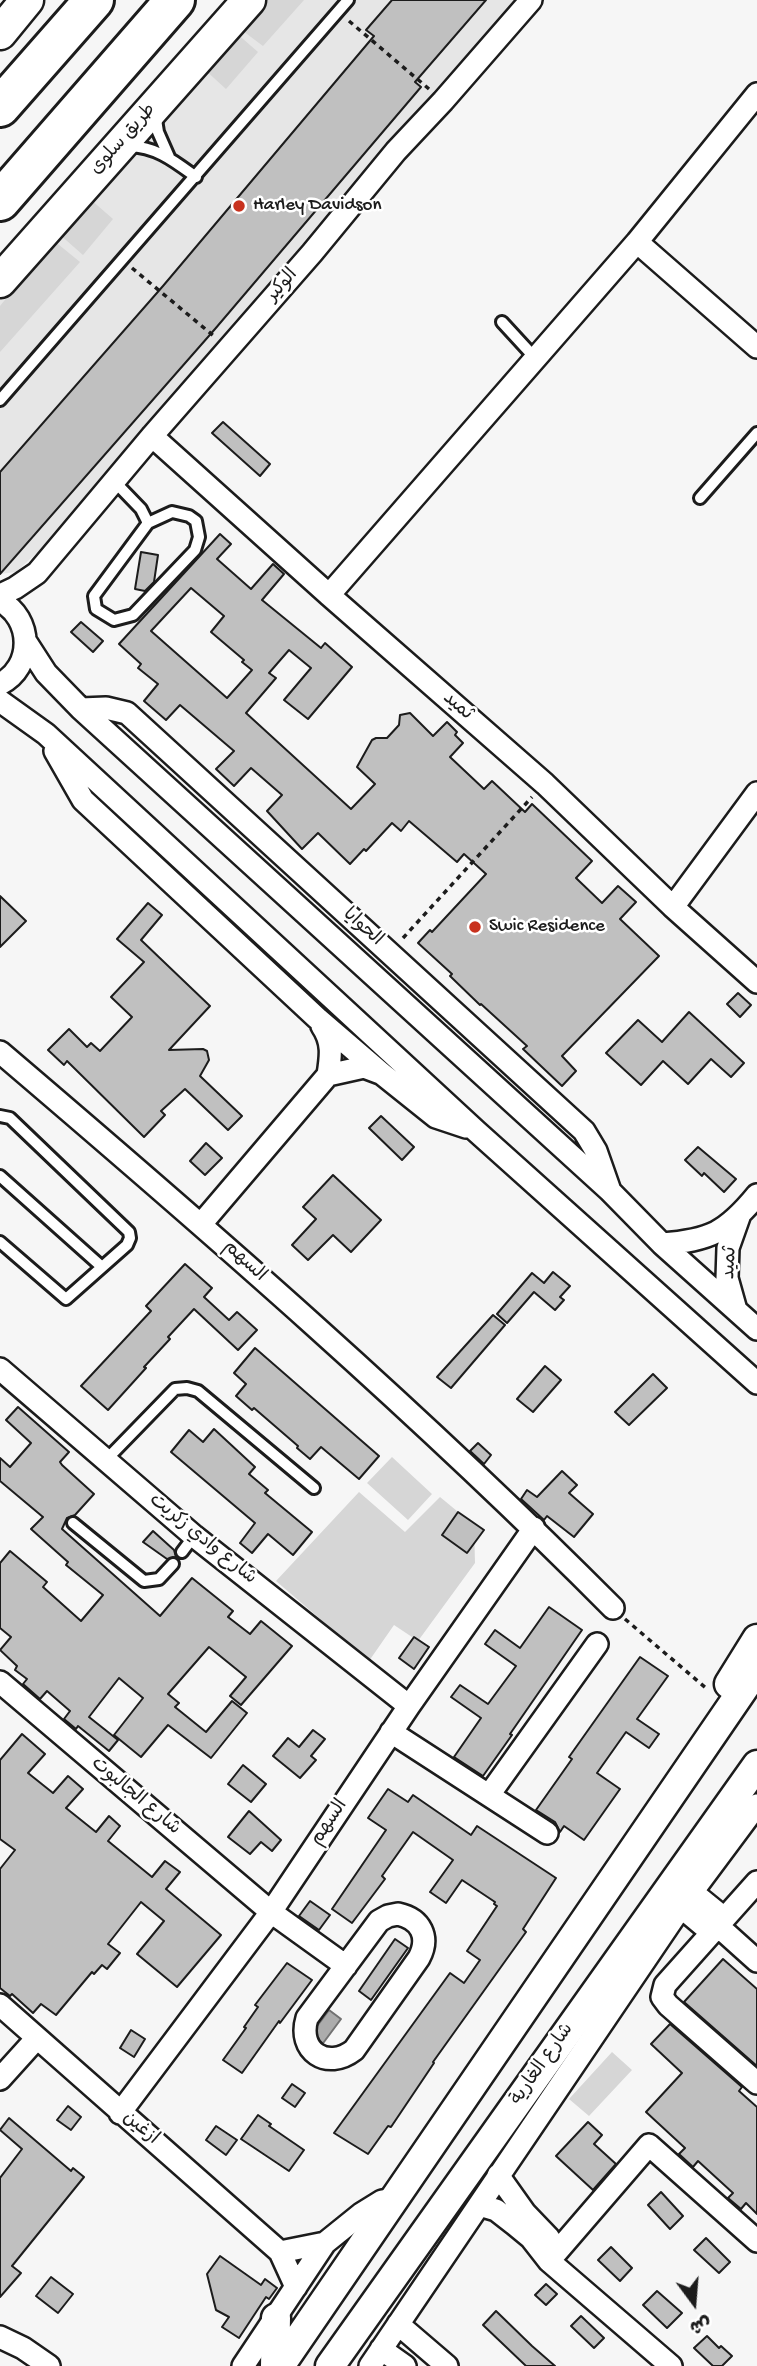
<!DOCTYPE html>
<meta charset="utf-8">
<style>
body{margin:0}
#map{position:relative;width:757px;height:2366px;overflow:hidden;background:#f6f6f6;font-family:"Gochi Hand","Playpen Sans Arabic",sans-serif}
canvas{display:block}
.north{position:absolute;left:659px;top:2268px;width:70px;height:70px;-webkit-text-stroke:5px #fff;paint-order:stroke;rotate:164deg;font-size:19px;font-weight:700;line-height:28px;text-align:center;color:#1c1c1c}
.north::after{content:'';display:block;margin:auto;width:24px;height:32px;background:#1c1c1c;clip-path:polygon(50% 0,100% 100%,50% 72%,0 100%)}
</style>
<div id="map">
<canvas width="757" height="2366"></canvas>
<div class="north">ش</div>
</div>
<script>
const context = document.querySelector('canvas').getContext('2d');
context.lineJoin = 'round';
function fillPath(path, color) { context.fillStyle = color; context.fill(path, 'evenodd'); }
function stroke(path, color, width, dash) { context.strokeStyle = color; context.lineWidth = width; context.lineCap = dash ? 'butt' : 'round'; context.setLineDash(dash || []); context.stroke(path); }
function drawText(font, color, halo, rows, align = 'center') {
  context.font = font + ' "Gochi Hand","Playpen Sans Arabic",sans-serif'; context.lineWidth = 5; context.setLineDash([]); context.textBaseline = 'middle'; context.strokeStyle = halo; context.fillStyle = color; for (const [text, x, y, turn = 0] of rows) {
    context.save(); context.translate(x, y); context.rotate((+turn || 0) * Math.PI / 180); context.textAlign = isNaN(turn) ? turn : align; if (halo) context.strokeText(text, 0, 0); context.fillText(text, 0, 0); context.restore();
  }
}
fillPath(new Path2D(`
 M266,0h254l-480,550 -24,22 -16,2v-274z`), '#e6e6e6');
fillPath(new Path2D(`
 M264,0h40l-41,46 -24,-18z
 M235,32l23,20 -32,37 -23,-21z
 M90,199l23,20 -30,36 -25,-22z
 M53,240l27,22 -80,90v-46z
 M392,1457l40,37 -24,26 -41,-37z
 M359,1492l46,40 35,-35 34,28 1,38 -57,78 -24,-16 -25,36 -93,-80z
 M612,2052l20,18 -43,46 -20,-17z`), '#d6d6d6');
const water = new Path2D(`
 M329,2010l12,9 -23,31 -12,-9z`);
fillPath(water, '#acacac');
stroke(water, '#727272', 2);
const building = new Path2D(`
 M392,0h94l-71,82 6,5 -206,242 -215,245v-102l163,-186 211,-250 -8,-6z
 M223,422l47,42 -10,12 -48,-43z
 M220,534l11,10 -14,15 34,30 22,-25 11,10 -22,26 59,48 4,-5 27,24 -44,52 -24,-19 27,-32 -22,-18 -20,23 7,5 -30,35 105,96 24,-25 -18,-17 15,-27 4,-2h11l12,-13 1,-10 10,-2 23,23 14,-14 10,10 -2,3 8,8 -13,14 34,32 8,-8 33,31 7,-8 60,57 -16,17 26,25 16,-17 18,16 -16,17 39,37 -97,100 14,15 -14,15 -39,-37 4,-3 -46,-42 -1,1 -30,-29 2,-2 -34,-31 12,-13 2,2 54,-58 -22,-20 -7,8 -48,-41 -8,10 -9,-8 -26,28 -2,-2 -14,15 -32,-31 -16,16 -35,-38 15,-16 -31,-27 -17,18 -18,-17 18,-18 -54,-46 -14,15 -22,-19 14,-17 -20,-16 3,-4 -22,-20zM191,588l33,28 -13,16 33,28 -2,2 10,8 -25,28 -76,-67z
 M141,552l17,3 -4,27 -9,9 -10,-2z
 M81,622l22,19 -10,11 -22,-20z
 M0,896l26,25 -26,26z
 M148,903l14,12 -21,25 69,66 -41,44 34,-1 4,2 2,9 -9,16 42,40 -14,14 -43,-41 -24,22 4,4 -21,22 -77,-76 -3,4 -16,-15 21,-21 18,18 4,-4 9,8 32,-34 -21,-20 33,-35 -27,-23z
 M738,993l13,12 -11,12 -13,-13z
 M689,1012l55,51 -13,14 -20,-18 -23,25 -25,-23 -22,24 -35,-32 32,-33 24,22z
 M381,1116l33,31 -12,13 -33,-32z
 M206,1143l16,15 -17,17 -15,-14z
 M698,1147l38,32 -12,13 -20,-19 -2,3 -17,-16z
 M333,1175l48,45 -30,32 -18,-17 -25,25 -16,-15 24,-26 -13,-12z
 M185,1264l27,24 -8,9 25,23 8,-8 20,18 -19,20 -44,-41 -26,28 2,2 -26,28 2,1 -38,42 -27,-24 70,-75 -5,-5z
 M553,1272l17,14 -10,11 4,3 -9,10 -21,-18 -27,31 -10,-9 35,-41 12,10z
 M493,1315l12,10 -54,63 -14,-11z
 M255,1348l124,108 -20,23 -38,-32 -11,12 -13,-11 1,-2 -44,-38 -2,2 -16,-14 10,-12 -12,-11z
 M545,1366l16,14 -28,32 -16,-13z
 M653,1374l14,14 -38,37 -14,-13z
 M18,1407l51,45 -9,10 2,3 32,29 -19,21 -8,3 -5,11 98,87 32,-38 41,33 -5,6 22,17 11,-13 31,25 -51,59 -11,-9 16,-19 -37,-30 -41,47 11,9 -4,4 31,25 26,-31 15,12 -36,45 -43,-33 -27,32 -27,-22 29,-37 -24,-20 -30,39 29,23 -9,11 -31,-25 -2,3 -12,-10 6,-8 -23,-20 -7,8 -17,-15 4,-5 -12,-9 2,-4 -17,-16 11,-13 -11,-9v-65l10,-12 37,31 -4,5 38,34 22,-26 -37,-30 2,-3 -37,-33 12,-12 -43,-36v-23l10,9 21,-24 -25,-23z
 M214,1429l41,38 -6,7 19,16 -3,3 47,39 -19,23 -25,-21 -16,19 -12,-10 15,-20 -84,-71 18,-22 14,12z
 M478,1443l13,12 -7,9 -14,-13z
 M562,1471l15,14 -8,8 24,21 -19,23 -27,-21 -3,4 -23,-21 6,-9 10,7z
 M458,1512l26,18 -17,23 -25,-18z
 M153,1531l21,19 2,7 -9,2 -24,-17z
 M549,1607l33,23 -72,104 2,1 -29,41 -29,-19 27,-39 -30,-21 9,-12 28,19 28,-38 -31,-22 10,-14 25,18z
 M414,1637l15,10 -15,22 -15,-11z
 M640,1657l28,19 -31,43 22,15 -10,14 -23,-16 -29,41 23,16 -36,51 -20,-14 -4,6 -5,-10 -19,-12 36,-51 -3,-2z
 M313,1730l12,9 -14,17 5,4 -16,18 -27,-22 15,-18 11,9z
 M22,1734l23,20 -17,19 25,20 15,-17 15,13 -17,19 30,24 13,-16 11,10 -12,15 44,36 13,-16 15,11 -14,17 55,46 -44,52 -40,-33 27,-33 -23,-19 -33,42 12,9 -13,16 -5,-4 -8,9 -2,-2 -36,43 -15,-11 -8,9 -21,-19 -2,2 -10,-8v-119l15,-19 -15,-11v-79z
 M243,1765l23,19 -15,18 -23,-18z
 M388,1789l20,13 5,-7 58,40 6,-9 79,52 -33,51 3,3 -93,130 1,1 -43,64 -3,-1 -20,28 -34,-21 116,-160 14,10 16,-23 -13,-9 30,-45 -3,-2 1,-2 -33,-22 -16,23 -16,-11 23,-32 -40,-28 -31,44 3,3 -33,44 -20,-14 54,-79 -18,-12z
 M249,1811l32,29 -9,11 -11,-9 -11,12 -22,-17z
 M310,1901l20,14 -11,15 -20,-14z
 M395,1939l13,9 -37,52 -12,-9z
 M723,1959l34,30v77l-73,-64z
 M287,1963l25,17 -32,43 -1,-2 -37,52 -19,-13 23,-32 -2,-1 14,-20 -3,-2z
 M670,2024l72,63 -3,4 18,16v107l-11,-11 -5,6 -13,-11 5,-5 -35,-32 -5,6 -14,-13 6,-6 -39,-36 36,-39 -31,-29z
 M131,2030l14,9 -11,18 -14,-9z
 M292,2084l13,9 -10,14 -13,-9z
 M68,2106l13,11 -10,13 -14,-10z
 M258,2115l13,9 -2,2 35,24 -15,21 -48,-32z
 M9,2118l62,53 2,-3 11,9 -72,89 9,7 -21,24v-119l22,-29 -22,-19z
 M588,2122l14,13 -8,9 22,20 -23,26 -37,-34z
 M216,2126l21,14 -11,15 -20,-15z
 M661,2192l22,24 -13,13 -22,-24z
 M706,2238l24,24 -11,11 -25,-23z
 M611,2247l21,21 -12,13 -22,-21z
 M220,2256l41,29 4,-6 12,9 -8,11 -3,-2 -27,41 -17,-11 7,-10 -13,-7 -9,-36z
 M51,2277l22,17 -15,19 -22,-17z
 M546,2284l11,10 -11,11 -11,-10z
 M657,2291l25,22 -15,15 -24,-23z
 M496,2311l36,35 23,20h-29l-43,-41z
 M581,2316l23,22 -10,10 -23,-22z
 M707,2336l12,12 2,-2 11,10 -10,10h-9l-19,-18z`);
fillPath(building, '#c0c0c0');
stroke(building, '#1c1c1c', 2);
const service = new Path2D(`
 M155,113l3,19 11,25
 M129,146c28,1 45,15 67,31
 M502,322l34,37
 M0,400l348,-400
 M114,481l27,28 7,14
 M700,498l57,-65
 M172,512l17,4 7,5 3,16 -4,13 -62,65 -19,5 -18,-11 -2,-13 54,-73z
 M0,1116l10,2 119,114 1,6 -3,7 -61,54 -66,-57
 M0,1176l102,91
 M106,1460l69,-71 12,-1 11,3 116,97
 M73,1523l71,58 15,-2 14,-15
 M182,1552l12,-16`);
const minor = new Path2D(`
 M637,242l120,105
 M152,436l177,159 216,189 128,123 84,75
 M0,595l15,-7 22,-15 115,-137 160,-183 84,-102 47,-50 88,-101
 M329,595l308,-353 120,-148
 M0,601c33,17 34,66 0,83
 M26,642l20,31 35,36 528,481 53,54 95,85
 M0,701l46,33 430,397 281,252
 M81,709l25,-1 21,5 457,418 12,20 13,37
 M55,751l28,49 234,218 64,55 55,44 30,10
 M673,907l84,-114
 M0,1052c210,179 419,361 613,556
 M328,1075l36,-8 16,6
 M202,1223l126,-148c3,-19 5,-33 -6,-49
 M662,1244c48,-4 64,-11 95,-49
 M736,1310l-9,-32 1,-30 11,-31
 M0,1369l194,167 215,170
 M0,1682l271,230 75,54
 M391,1732l156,101
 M489,1795l108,-151
 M757,1882l-92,103 -3,12 6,8 89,78
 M692,1892l32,26
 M681,1907l31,26
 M398,1914c23,5 32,23 21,44l-65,92c-27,21 -57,1 -47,-32l72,-97 9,-5z
 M718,1926l39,35
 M0,2005l280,247 16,35
 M0,2079l37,-41
 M120,2113l151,-201 138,-206 125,-178
 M498,2175l27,38 24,25
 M479,2205l17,5 18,14 17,14 18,23 122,105
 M280,2252l45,-9
 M549,2261l100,-116 108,96
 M398,2324l49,42
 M0,2337l23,11 26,18
 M381,2349l24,17
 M243,2366l82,-123 36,-29 21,-13 12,-2
 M370,2366l311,-459 76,-102`);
const tertiary = new Path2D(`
 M729,1684l28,-45
 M275,2366l1,-48
 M280,2366l477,-697
 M330,2366l427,-601`);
const secondary = new Path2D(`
 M0,33l27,-33
 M0,281l249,-281`);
const motorway = new Path2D(`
 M0,107l94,-107
 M0,201l175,-201`);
stroke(service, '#1c1c1c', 16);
stroke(minor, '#1c1c1c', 26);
stroke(tertiary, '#1c1c1c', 33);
stroke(secondary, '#1c1c1c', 37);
stroke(motorway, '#1c1c1c', 44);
stroke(new Path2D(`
 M349,21l80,68
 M132,268l83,69
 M403,938l129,-141
 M625,1619l82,70`), '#1c1c1c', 3.5, [5, 5]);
stroke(service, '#fff', 10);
stroke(minor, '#fff', 21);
stroke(tertiary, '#fff', 28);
stroke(secondary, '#fff', 32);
stroke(motorway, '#fff', 38);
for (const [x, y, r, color] of [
 [239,206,7,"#c8321e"],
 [475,927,7,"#c8321e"]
]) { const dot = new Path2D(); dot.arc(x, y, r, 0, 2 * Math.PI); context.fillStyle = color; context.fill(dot); stroke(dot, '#fff', 2.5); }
drawText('19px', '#1c1c1c', '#fff', [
 ["طريق سلوى",124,140,-48],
 ["الوكير",283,286,-49],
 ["ثميد",457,707,41],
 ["الحوايا",362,928,42],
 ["السهم",244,1262,43],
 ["ثميد",731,1263,-87],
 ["شارع وادي زكريت",202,1540,39],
 ["شارع الجالبوت",135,1797,40],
 ["السهم",330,1823,-56],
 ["شارع الغارية",543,2065,-55],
 ["ازغين",140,2129,40]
]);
drawText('19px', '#1c1c1c', '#fff', [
 ["Harley Davidson",253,206],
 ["Swic Residence",489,927]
], 'left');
</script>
